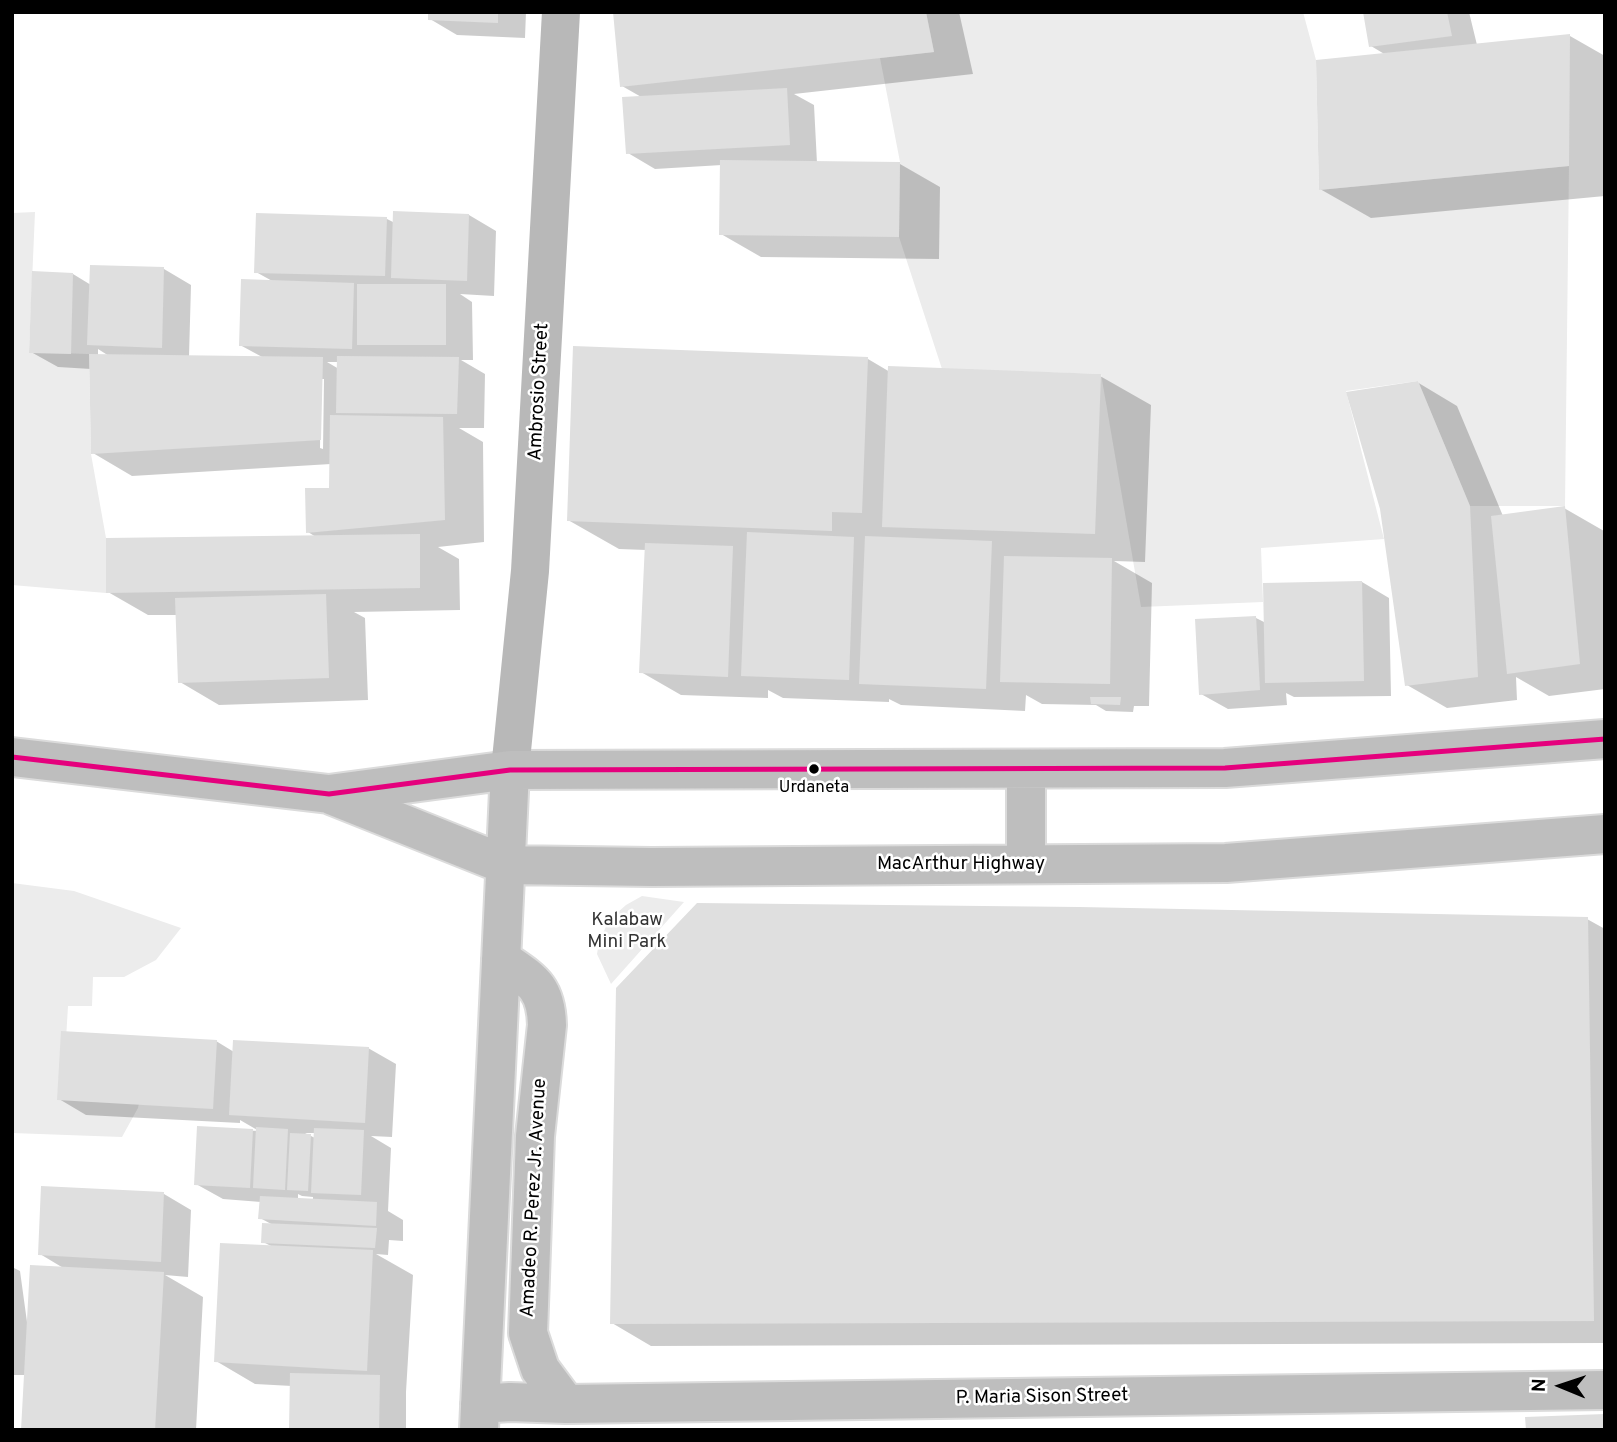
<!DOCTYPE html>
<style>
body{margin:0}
#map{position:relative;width:1617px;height:1442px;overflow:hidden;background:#fff;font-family:Overpass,sans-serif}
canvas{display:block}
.frame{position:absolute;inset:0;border:14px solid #000;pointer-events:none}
.north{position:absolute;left:1526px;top:1351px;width:70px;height:70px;-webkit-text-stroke:5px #fff;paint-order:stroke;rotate:272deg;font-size:19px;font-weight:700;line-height:28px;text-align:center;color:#000}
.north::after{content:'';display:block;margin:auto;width:24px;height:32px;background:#000;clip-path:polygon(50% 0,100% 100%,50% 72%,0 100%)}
</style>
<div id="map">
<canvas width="1617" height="1442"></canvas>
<div class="frame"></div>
<div class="north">N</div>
</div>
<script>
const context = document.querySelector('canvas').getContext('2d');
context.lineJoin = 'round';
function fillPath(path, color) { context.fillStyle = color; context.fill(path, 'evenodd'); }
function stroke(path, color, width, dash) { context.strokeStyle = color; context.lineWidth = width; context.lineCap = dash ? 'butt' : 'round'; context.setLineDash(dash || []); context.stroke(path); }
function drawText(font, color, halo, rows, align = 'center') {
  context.font = font + ' Overpass,sans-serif'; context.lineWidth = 5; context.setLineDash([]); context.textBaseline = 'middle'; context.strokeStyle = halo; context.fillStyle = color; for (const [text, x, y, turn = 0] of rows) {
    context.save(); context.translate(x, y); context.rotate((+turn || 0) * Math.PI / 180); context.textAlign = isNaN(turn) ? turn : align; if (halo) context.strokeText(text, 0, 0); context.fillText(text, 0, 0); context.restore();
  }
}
fillPath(new Path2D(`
 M926,12h377l13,48 3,130 250,-24 -4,340h-95l-52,-125 -72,10 38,148 -123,9 2,54 -122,5 -40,-233 -159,-5 -43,-132 1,-75 -20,-104 54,-6z
 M35,212l-6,140 60,2 2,100 15,84v55l-94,-8v-372z
 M12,883l62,8 107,37 -25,32 -32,17h-31l-1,29h-24l-4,67 80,5 -6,30 -16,29 -110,-4z
 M642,896l42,6 -73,82 -14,-30 2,-12 10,-22 17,-15z`), '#ececec');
fillPath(new Path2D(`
 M430,12h96l-1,26 -68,-3 -27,-16z
 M615,12h344l14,62 -179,20 20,11 3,58 83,1 40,23 -1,72 -178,-2 -40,-23 1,-69 -67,4 -27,-16 15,-55 -21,-12z
 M1365,12h104l8,33 93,-9 35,20v140l-234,22 -51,-29 66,-134 -15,-9z
 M469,215l27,16 -2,65 -34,-2 12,8 1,58h-12l24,14 -1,54h-25l24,14 1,100 -46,5 21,12 1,51 -106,2 11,6 3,82 -149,5 -39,-23 -3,-67h-29l-40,-23 208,-55 -8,-5 22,-43 1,-25 -199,12 -39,-23 -2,-84 -33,-2 -27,-15 42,-78 18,11 1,-19 72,3 27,16 -2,72 75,1 -24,-13 34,-63 -18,-10 131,-53 8,4zM98,349l11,7h-11zM327,362h12v7zM321,379h3l-1,70 -3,-1z
 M868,359l22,13 210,4 51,29 -6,157 -31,-1 38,22 -3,123h-15l-1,6 -27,-1 -10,-6 -54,-1 -16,-9 -1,16 -124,-6 -12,-6v3l-106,-4 -15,-8v8l-87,-3 -40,-23 5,-122 -27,-1 -51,-29z
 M1417,382l40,24 46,110 61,-8 40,23 1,158 -56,7 -33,-19 1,23 -70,8 -40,-23 -25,-176z
 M1362,582l27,16 2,98 -97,1 -8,-4 1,12 -59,4 -27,-15 55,-76 10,5z
 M1587,919l18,10v414l-954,3 -39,-23z
 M216,1041l18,11 134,-4 28,16 -4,73 -21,-1 20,12 -3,63 15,9v21l-14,-1 -1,15 -12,-1 37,21 -7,117v38h-115l1,-44 -37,-2 -39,-23 57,-114 -10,-5 10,-17 -13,-7 1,-16 -38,-3 -27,-15 2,-56 61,3 -19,-11v3l-154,-8 -27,-16zM305,1133h10v5zM298,1194l4,2 11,1v3h-15z
 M164,1194l27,16 -3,67 -23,-2 38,22 -7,133h-173l3,-55h-14v-108l8,4 7,51h1l37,-53 -25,-15z`), '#0003');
fillPath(new Path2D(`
 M428,12h70v11l-70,-3z
 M613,12h313l8,40 -314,35z
 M1363,12h84l5,24 -83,11z
 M1570,34l-1,132 -250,24 -3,-130z
 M787,88l3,57 -164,9 -4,-57z
 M720,160l180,2 -1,75 -180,-2z
 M393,211l76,3 -2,67 -76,-3z
 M256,213l131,4 -2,59 -131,-3z
 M90,265l74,2 -2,81 -75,-3z
 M32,271l41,2 -2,81 -42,-1z
 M241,279l113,4 -2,66 -113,-3z
 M357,284h89v61h-89z
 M573,346l295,11 -6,156 -30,-1v19l-265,-10z
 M89,354l234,3 -2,83 -230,14z
 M337,356l122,1 -2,57 -121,-1z
 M888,366l213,8 -6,160 -213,-7z
 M1418,381l52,125 8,171 -73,9 -25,-177 -34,-117z
 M330,415l113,2 2,103 -139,13 -1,-45h24z
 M1565,506l15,158 -73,10 -16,-158z
 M747,532l107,5 -5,143 -108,-4z
 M420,534v54l-314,5v-55z
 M865,536l127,5 -6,148 -127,-5z
 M645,543l88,3 -5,131 -89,-4z
 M1004,556l108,2 -2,126 -110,-2z
 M1362,581l2,100 -99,2 -2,-100z
 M326,594l3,84 -151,5 -3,-85z
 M1256,616l4,74 -61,5 -4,-76z
 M1090,697h31l-1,8 -29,-1z
 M697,903l382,4 509,10 6,404 -984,3 6,-336z
 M61,1031l156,9 -4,69 -156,-9z
 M233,1040l136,7 -4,76 -136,-8z
 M197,1126l56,3 -3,59 -56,-3z
 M256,1127l32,2 -3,61 -32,-2z
 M314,1128l50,2 -3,65 -50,-2z
 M290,1133l21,1 -3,57 -21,-1z
 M41,1186l123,6 -3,70 -123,-7z
 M260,1196l117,6 -1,24 -118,-7z
 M262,1223l115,5 -2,20 -114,-5z
 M220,1243l153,7 -6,121 -153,-9z
 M30,1265l134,7 -9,158h-134z
 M290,1373l90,2 -1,55h-90z
 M1605,1414v16h-79l-1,-13z`), '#dfdfdf');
const primary = new Path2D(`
 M12,757l317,37 181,-24 715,-2 380,-29
 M331,795l175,70 146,2 574,-4 379,-29
 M1026,864v-95
 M501,959c30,21 45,27 46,66l-12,111 -7,197 12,36 26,35
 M480,1404l30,-2 56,2 1039,-14
 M479,1429l31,-659`);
stroke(primary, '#dbdbdb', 42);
stroke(new Path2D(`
 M510,770l20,-199 31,-559`), '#b8b8b8', 38);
stroke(primary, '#bebebe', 38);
stroke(new Path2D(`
 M12,757l317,37 181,-24 715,-2 380,-29`), '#e5007d', 5);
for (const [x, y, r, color] of [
 [814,769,6,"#000"]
]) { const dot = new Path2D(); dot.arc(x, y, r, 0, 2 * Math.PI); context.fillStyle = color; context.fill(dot); stroke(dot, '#fff', 2.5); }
drawText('17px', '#000', '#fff', [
 ["Urdaneta",814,789]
]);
drawText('19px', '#000', '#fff', [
 ["Ambrosio Street",540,392,-87],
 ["MacArthur Highway",961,865],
 ["Amadeo R. Perez Jr. Avenue",535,1198,-87],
 ["P. Maria Sison Street",1042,1398,-1]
]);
drawText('19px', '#333', '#fff', [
 ["Kalabaw",627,921],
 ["Mini Park",627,943]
]);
</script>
